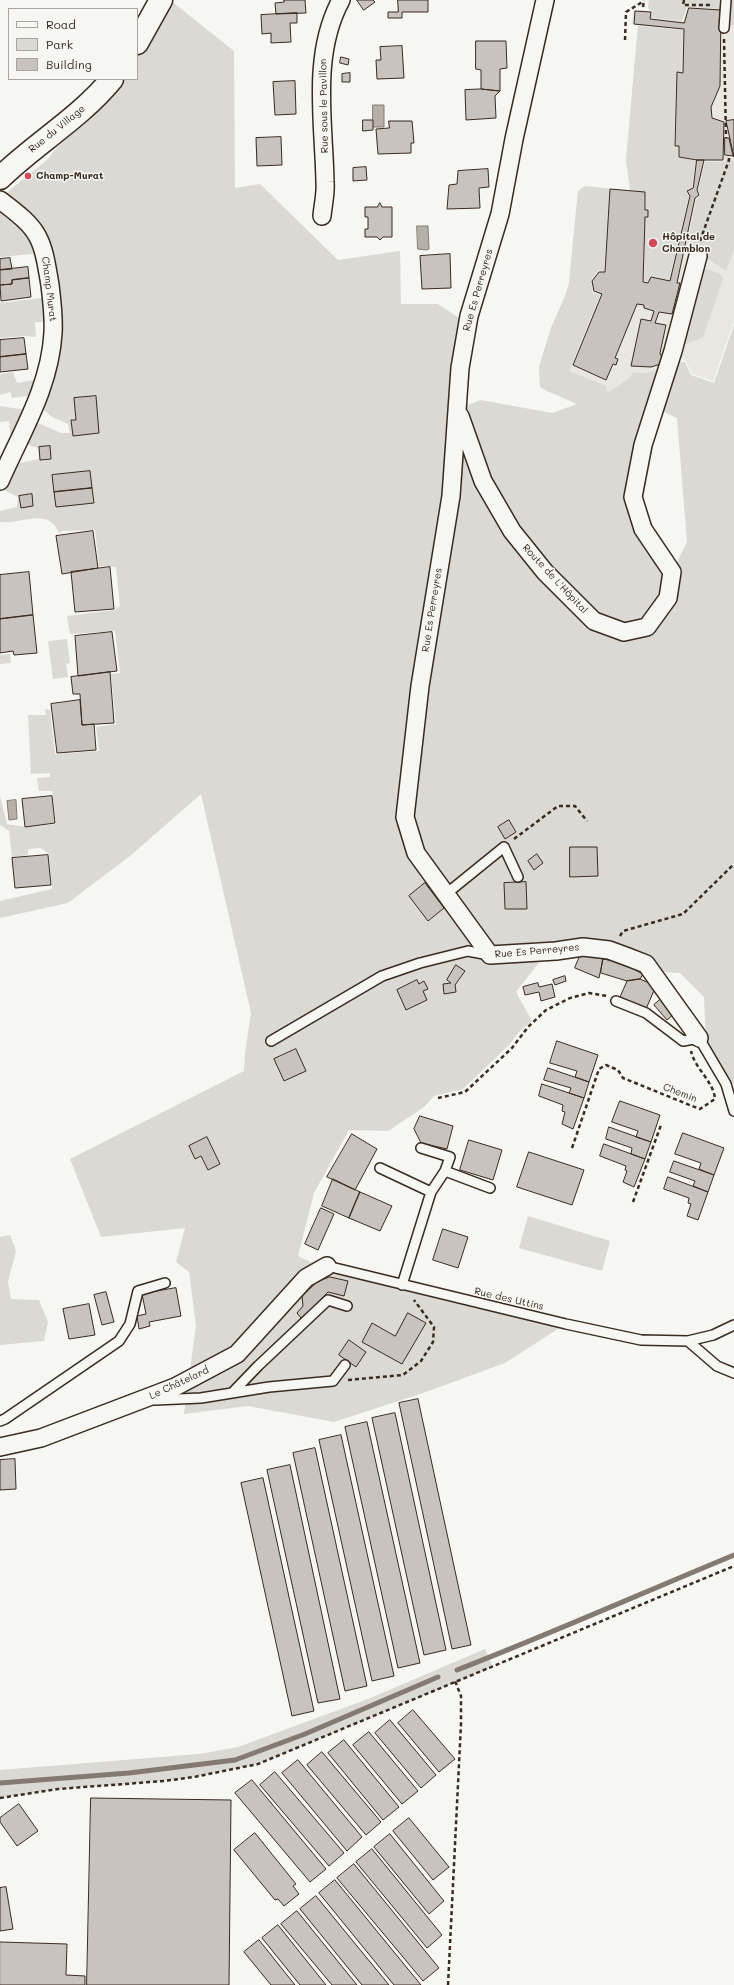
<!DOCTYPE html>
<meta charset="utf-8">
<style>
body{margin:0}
#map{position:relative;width:734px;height:1985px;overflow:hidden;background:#f6f6f2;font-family:Mali,sans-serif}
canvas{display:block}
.legend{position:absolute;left:8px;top:8px;width:130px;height:72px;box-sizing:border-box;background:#f6f6f2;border:1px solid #aba49d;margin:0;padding:5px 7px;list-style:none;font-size:12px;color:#3b2a1e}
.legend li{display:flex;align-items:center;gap:8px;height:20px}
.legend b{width:20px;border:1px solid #aba49d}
</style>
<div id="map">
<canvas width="734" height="1985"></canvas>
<ul class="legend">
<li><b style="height:5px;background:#f6f6f2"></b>Road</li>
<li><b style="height:11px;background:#dad9d3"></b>Park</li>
<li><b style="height:11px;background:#c8c3be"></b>Building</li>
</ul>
</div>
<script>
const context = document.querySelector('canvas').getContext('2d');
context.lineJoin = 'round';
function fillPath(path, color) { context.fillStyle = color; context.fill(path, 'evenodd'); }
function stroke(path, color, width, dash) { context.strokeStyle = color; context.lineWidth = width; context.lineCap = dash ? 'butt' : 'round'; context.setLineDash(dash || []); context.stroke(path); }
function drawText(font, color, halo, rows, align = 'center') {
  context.font = font + ' Mali,sans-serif'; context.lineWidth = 3; context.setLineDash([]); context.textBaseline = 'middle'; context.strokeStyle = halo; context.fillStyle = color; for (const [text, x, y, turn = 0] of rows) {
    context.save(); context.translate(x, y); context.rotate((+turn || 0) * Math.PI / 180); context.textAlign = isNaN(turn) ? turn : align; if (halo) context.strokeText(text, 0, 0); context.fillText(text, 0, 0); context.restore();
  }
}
fillPath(new Path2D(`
 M687,7l34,2 13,12v300l-21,60 -21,-7 -6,-13 -12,-6 -6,9 -14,8 -15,1 -6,-1 -4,6 -21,16 -61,-3 -7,-4 -1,-20 12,-39 14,-32 4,-13 9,-92 7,-5 45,4 -4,-30 12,-134 -6,-1 1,-15 18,1v7l32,3z`), '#e8e7e2');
fillPath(new Path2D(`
 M170,0l64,51 1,137 25,-4 78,76 62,-9 1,53h37l27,18 -6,86 22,-8 71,13 25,-9 -30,-13 -7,-4 -1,-20 12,-39 14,-32 4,-13 9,-92 7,-5 25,3 -6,82 -6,-1 -7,10 2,13 7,2 -31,76 37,15 2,7 21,-15 4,-6c13,3 23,-1 35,-8l-36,133 40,75 15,-30 -10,-124 -13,-6 14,-50h7l6,13 23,8 20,-58v759l-6,-1 -15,-23 -7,-20 -2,-43 -24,-24 -21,-1 -21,-22 -40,-5 -46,1 -36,46 16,29 -13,11 -10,13 -46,44 -29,7 -10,11 -36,24 -39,-1 -35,63 -16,63 32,15 231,56 -56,36 -82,30 -89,29 -86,-16 -64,8 12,-88 -7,-54 -13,-10 9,-34 -84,9 -31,-78 174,-88 1,-18 6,-40 -50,-219 -71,62 -62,47 -68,15v-17l52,-12 -3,-35 -8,-6 -13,1v6l-16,2 -3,-26 -9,-6v-29l7,28 18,3 31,-3 -4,-33h-13l-2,-13 13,-1v-4l-19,1 -3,-59h18l-1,-6 5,1 5,44 44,-3 -3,-24 20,-3 -5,-50 9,-1 -5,-42 -45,3 -3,-18 48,-6 5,-4 -4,-39 -17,-1 -4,-36 -33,1 -3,2c-11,-27 -38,-8 -59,-11v-11l17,-4 1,-10 -18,-9v-33l9,5 -3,9 13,-6 20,-4 -1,-11 -8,-2 -5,-5 -14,-1 -2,-19 -9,1v-16l32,5 -3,8 32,14h9l-2,-9 -16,-7 -10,-9 -2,-14 -28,4 -2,-6 -10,3v-21l13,-2 4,11 28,-5 -1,-56h-9l1,15 -12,-1 -24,2v-35l51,-6 -7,-44 -44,4v-59l47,-38 65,-81h25v-36z
 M649,0h74l-2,9 -34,-2 -5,14 -31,-3v-7l-3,-3z
 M727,0h7v25l-9,2z
 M638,26l45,4 -2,42h-5l-2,74 4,1v10l18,4 -4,27 -6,3 3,5 -20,84 -18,-4 -4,6 -3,-1 1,-64h3v-7l-2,-1v-17l-16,-2 -4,-30z
 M726,156l8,6v88l-8,21 -39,-27 10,-46 4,-3 -3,-5 7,-28h20z
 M697,266l24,8 2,5 -20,58 -16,7 -11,1z
 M67,639l3,24 -4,1 2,13 -15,2 -5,-38z
 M10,654l1,9 -11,1v-9z
 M528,1216l82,25 -8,30 -83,-23z
 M10,1235l6,16 -8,31 3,17 28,1 9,22 -4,19 -44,4v-108z
 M485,1649l8,18 -235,97 -64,13 -30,4 -106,8 -58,9v-28l199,-16 39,-7 130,-48z`), '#dad9d3');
const water = new Path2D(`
 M373,105h11v22h-11z
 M417,226h11l1,23 -3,1 -8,-1z
 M16,800l1,19 -8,1 -2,-19z`);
fillPath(water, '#b6b0a9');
stroke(water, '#857a71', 1);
stroke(new Path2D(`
 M457,1670c93,-36 185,-77 277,-115
 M0,1783l129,-10 106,-13 70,-26 133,-57`), '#857a71', 5);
const building = new Path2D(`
 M284,0h21l1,13 -30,1 -1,-11 9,-1z
 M357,0h16l2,2 -11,8z
 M398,0h30v12h-26v6h-14v-6h10z
 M689,8l32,2 -1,76 -9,21 1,11 12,4 -1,38h-26l-18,-3v-11h-4l2,-74 6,1 1,-44 -50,-5 1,-13 16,1 -1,7 34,4z
 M297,13v10h-7l1,19 -20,1v-10l-9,1 -1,-19z
 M476,41h30l1,27 -7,1v22l-19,-2v-19l-5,-1z
 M402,46l2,32 -27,1 -1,-19h5l-1,-13z
 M341,57l8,2 -1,6 -8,-2z
 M350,73v9h-8v-8z
 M295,81l1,33 -21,1 -2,-33z
 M481,89l19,2 -5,5 1,22 -30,2 -1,-30z
 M363,120h10v10l-10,1z
 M734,120v37l-8,-36z
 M389,121h23l2,22h-3v10l-33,1 -2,-25 13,-1z
 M281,137l1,28 -25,1 -1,-28z
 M725,138h4l4,18 -8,-1z
 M697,160h7l-7,30 2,5 -4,3 -18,85h3l-8,31 -13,-2 -4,11 11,2 -6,28 4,10 -13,4 -20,-1 10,-47 10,2 3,-10 -10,-3v-3l-7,-1 -22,54 3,1 -2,6 -3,-1 -7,16 -33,-15 29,-71 -8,-3 -2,-10 7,-9h6l5,-83 35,3v18h3v7h-3l-2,65 5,1 3,-6 19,4 20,-85 -3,-5 6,-3z
 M366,167l1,13 -14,1v-13z
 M488,169l1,18 -10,1 1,20 -33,1 2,-24 8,-1 1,-13z
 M380,203l2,4h10v30h-9l-3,3 -3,-3h-12v-8h3v-12h-3v-10h12z
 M450,254l1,34 -29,1 -2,-33z
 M10,258l2,11 -12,1v-11z
 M28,267l1,11 -17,2v4l-12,1v-15z
 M29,278l2,19 -30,4 -1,-16 12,-1v-4z
 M24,338l2,16 -26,3v-17z
 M26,354l2,15 -28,3v-15z
 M96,396l3,37 -26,3 -2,-16h5l-2,-22z
 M50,446l1,13 -11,1 -1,-13z
 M90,471l2,17 -38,4 -2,-17z
 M92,488l2,15 -38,4 -2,-15z
 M32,494l1,12 -12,2 -2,-12z
 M93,531l5,37 -36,6 -6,-38z
 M110,567l4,42 -39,3 -4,-40z
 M29,572l4,43 -33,4v-44z
 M33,615l4,38 -23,2 -1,-4 -13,2v-34z
 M112,632l5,39 -39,5 -3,-40z
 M110,672l4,51 -32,2 -2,-31h-7l-2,-17z
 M80,700l2,25 12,-1 2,26 -39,3 -6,-49z
 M52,796l3,27 -30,4 -3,-28z
 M509,820l7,12 -11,7 -7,-12z
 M570,847h27l1,29 -28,1z
 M537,854l6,9 -9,7 -6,-9z
 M48,855l3,30 -36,3 -3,-30z
 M526,882l1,27h-22l-1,-26z
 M425,883l19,25 -16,13 -19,-25z
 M582,951l21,8 -4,19 -24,-10z
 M603,959l17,3 23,12 -3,5 -13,2 -26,-8z
 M456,965l9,6 -10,14 1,7 -12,2 -1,-10 8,-1 -4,-3z
 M565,976l1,5 -11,4 -2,-5z
 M640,979l16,7 -10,23 -26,-12 7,-16z
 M417,980l2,4 5,-3 4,8 -5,2 4,9 -21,10 -9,-20z
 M538,983l1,4 13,-3 3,13 -14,4 -2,-9 -14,3 -2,-8z
 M661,999l13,15 -7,6 -13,-15z
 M557,1041l41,14 -9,27 -14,-5 2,-6 -27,-8z
 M296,1049l10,22 -22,10 -10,-22z
 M548,1068l41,14 -5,16 -15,-5 2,-5 -27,-8z
 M542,1084l42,14 -11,31 -11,-5 3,-12 -3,-1 1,-6 -24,-9z
 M620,1101l40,14 -9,27 -15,-5 2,-6 -26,-9z
 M420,1116l33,10 -6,23 -26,-6 -7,-14z
 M609,1127l42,15 -6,17 -14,-5 1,-6 -26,-9z
 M683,1133l41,15 -10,27 -15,-6 2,-6 -26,-9z
 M352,1134l25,15 -22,41 -28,-13z
 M207,1137l13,27 -12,6 -7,-14 -6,3 -6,-13z
 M469,1140l33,10 -9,30 -33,-10z
 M604,1144l41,15 -11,28 -11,-5 4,-11 -2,-1 1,-4 -26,-10z
 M529,1152l55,18 -12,35 -55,-18z
 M674,1161l40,14 -6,17 -15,-6 2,-5 -25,-9z
 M668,1177l40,15 -10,28 -11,-4 4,-12 -3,-1 1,-5 -25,-9z
 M333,1179l27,13 -11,26 -27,-12z
 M360,1192l32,14 -12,25 -31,-13z
 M321,1208l13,6 -16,36 -13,-6z
 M443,1229l25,8 -10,31 -25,-8z
 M330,1277l18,4 -4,15 -16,-4 -26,27 -5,-6 6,-7 -1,-10 15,-14z
 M176,1288l5,28 -32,6 1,4 -11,3 -2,-13 9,-2 -4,-20z
 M106,1292l8,30 -12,3 -8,-30z
 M89,1304l6,31 -26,4 -6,-30z
 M408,1313l18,10 -24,41 -40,-22 10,-19 23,13z
 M349,1340l17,12 -10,15 -17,-12z
 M418,1399l53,246 -19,4 -53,-246z
 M395,1413l51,237 -22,5 -52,-237z
 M367,1422l53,241 -22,5 -53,-241z
 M341,1435l53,241 -22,5 -53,-241z
 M315,1448l52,238 -22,5 -52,-238z
 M15,1459l1,30 -16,1v-30z
 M290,1465l50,234 -22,4 -51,-233z
 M263,1478l51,233 -22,5 -51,-233z
 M413,1710l42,49 -16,13 -41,-49z
 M390,1720l46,55 -15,13 -46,-55z
 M369,1732l49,59 -16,13 -49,-59z
 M344,1740l55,67 -16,13 -55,-67z
 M322,1752l59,70 -15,13 -59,-70z
 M298,1760l64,77 -15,14 -65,-78z
 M275,1772l69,81 -15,13 -69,-81z
 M252,1780l74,89 -16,13 -75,-89z
 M91,1798l140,2 -2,185h-142z
 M19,1804l19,27 -21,15 -17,-24v-4z
 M409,1818l40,49 -16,13 -40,-49z
 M255,1833l41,51 -3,2 6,8 -15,12 -6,-7 -3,1 -41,-50z
 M390,1834l54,67 -15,13 -55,-67z
 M372,1849l70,86 -15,13 -71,-86z
 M354,1864l85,104 -16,13 -86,-103z
 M335,1880l86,105h-27l-75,-92z
 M6,1887l7,42 -13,2v-43z
 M316,1896l73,89h-27l-62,-76z
 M297,1911l60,74h-25l-51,-61z
 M278,1925l48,60h-26l-38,-47z
 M259,1940l36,45h-24l-27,-33z
 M0,1942l67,2 -1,31 19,1v9h-85z`);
fillPath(building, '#c8c3be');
stroke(building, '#3b2a1e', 1);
const lane = new Path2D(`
 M724,28l2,-28
 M446,894l58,-47 14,30
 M616,1001l30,12 37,28 16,-3 27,46 8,27
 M271,1041l111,-65 38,-13 48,-12 21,4
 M421,1148l29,9 -5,14
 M380,1168l51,24
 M327,1266l239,58 75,16 47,1 25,-6 21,-10
 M402,1285l29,-93 14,-21 45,17
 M688,1341l29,25 17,7
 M233,1392l25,-26 70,-66 19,6
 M155,1400l46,-2 68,-11 64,-6 12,-16
 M0,1421l5,-2 114,-78 11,-17 8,-33 27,-8`);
const street = new Path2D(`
 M545,0l-31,139 -14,75 -31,102 -9,52 -9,128 -31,190 -15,131 11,36 74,102 66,-4 27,-4 26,3 19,7 18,7 53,74
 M0,200c40,30 42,36 50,85 2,16 4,32 3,48 -3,54 -32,100 -53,148
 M322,216c1,-11 4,-23 3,-34 -1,-59 -14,-127 16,-182
 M460,416l23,65 29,50 33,41 49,49 30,11 23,-5 21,-29 4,-26 -29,-43 -10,-32 10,-52 30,-94 25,-95
 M0,1447l41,-9 134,-51 62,-33 69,-76 21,-12`);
const secondary = new Path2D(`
 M137,43l24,-43
 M0,178c36,-35 80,-60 112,-99`);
stroke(lane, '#3b2a1e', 12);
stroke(street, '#3b2a1e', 20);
stroke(secondary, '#3b2a1e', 25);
stroke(new Path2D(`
 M684,0l-1,5h30
 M643,7l1,-7
 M724,39l2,99
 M625,40l1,-28 18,-11
 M700,241l29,-81v-5
 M514,839l44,-33h17l12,15
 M620,936l3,-5 60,-17 51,-50
 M438,1098l27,-6 47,-44 16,-21 18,-17 24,-12 19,-5 18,3
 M572,1148l27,-79 7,-4 12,5 5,8 69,28 8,3 15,-10c-1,-17 -20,-30 -24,-48
 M633,1202l28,-77
 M348,1380l55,-5 18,-14 12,-19 1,-15 -20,-27
 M0,1798l58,-9 106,-8 30,-4 64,-13 476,-198
 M448,1985l13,-261v-28l-6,-15`), '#3b2a1e', 2.5, [4, 3]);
stroke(lane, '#f6f6f2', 9);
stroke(street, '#f6f6f2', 17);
stroke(secondary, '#f6f6f2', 22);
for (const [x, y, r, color] of [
 [28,176,4,"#d1495b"],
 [653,243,5,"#d1495b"]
]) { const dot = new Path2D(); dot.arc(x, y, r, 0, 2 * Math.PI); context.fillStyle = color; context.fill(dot); stroke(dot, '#f6f6f2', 1.5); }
drawText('10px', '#3b2a1e', '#f6f6f2', [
 ["Rue sous le Pavillon",324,106,-91],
 ["Rue du Village",57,129,-39],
 ["Champ Murat",49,289,83],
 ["Rue Es Perreyres",478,290,-74],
 ["Route de L'Hôpital",555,579,47],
 ["Rue Es Perreyres",432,610,-81],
 ["Rue Es Perreyres",537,951,-5],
 ["Chemin",680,1093,21],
 ["Rue des Uttins",509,1299,13],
 ["Le Châtelard",179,1383,-25]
]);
drawText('bold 10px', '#3b2a1e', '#f6f6f2', [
 ["Champ-Murat",36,176],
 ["Hôpital de",662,237],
 ["Chamblon",662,249]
], 'left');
</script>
